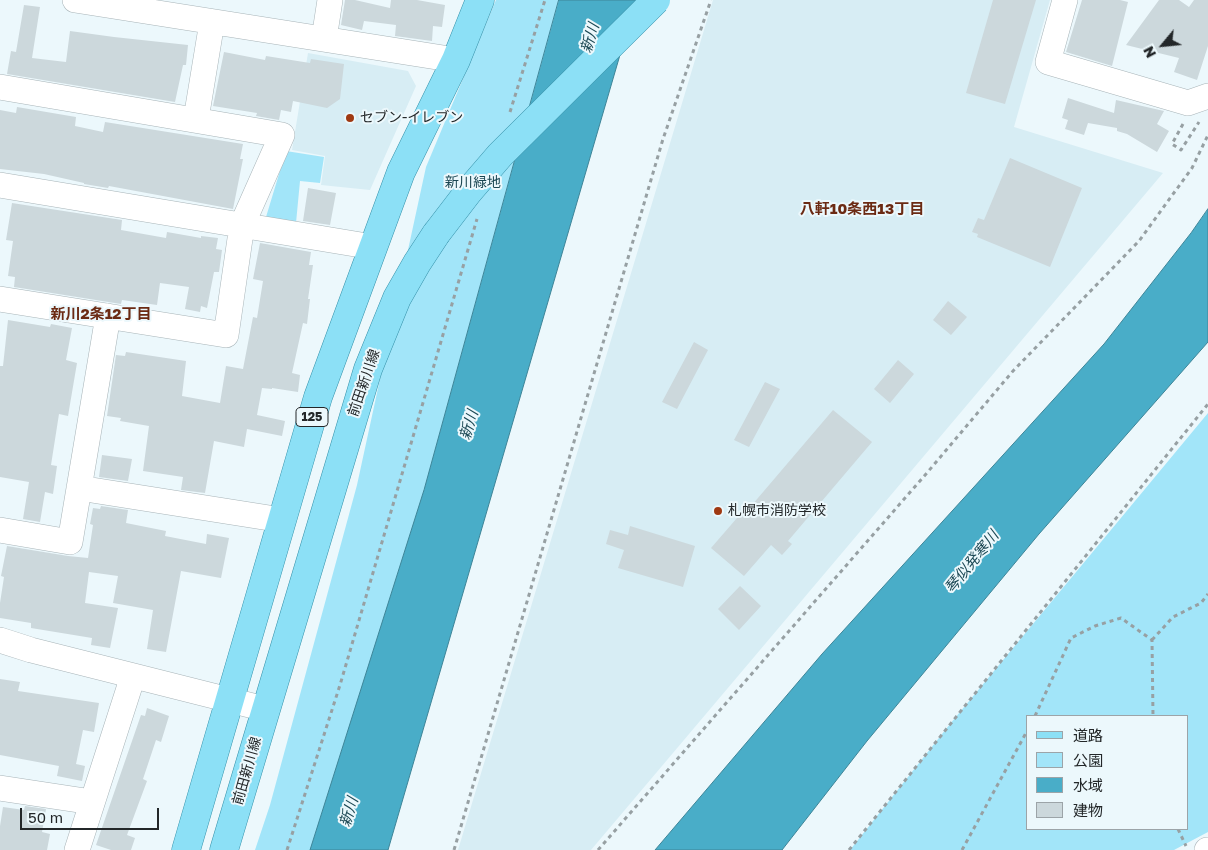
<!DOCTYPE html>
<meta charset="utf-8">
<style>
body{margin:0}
#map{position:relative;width:1208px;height:850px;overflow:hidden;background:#ecf8fc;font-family:"Golos Text","Noto Sans JP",sans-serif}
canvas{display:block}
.legend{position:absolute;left:1026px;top:715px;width:162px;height:115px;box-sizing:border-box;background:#ecf8fc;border:1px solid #9ca4a8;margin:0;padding:6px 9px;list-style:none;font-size:15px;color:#232729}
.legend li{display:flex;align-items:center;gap:10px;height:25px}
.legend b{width:25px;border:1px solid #9ca4a8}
.north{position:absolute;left:1138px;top:20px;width:50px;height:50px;-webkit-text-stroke:4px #ecf8fc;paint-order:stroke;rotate:242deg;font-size:14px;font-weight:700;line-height:20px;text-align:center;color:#232729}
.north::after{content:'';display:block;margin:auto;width:18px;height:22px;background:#232729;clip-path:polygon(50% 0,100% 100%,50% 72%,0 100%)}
.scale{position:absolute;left:20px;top:808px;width:139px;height:22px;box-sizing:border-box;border:2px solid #232729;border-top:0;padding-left:6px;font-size:15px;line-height:18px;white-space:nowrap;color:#232729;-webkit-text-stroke:4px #ecf8fc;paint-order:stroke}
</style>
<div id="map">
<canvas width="1208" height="850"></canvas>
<ul class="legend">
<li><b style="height:6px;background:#8ce0f6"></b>道路</li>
<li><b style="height:14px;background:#a2e5f9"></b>公園</li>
<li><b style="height:14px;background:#49adc8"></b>水域</li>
<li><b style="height:14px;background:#ccd8dc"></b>建物</li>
</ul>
<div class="north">N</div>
<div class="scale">50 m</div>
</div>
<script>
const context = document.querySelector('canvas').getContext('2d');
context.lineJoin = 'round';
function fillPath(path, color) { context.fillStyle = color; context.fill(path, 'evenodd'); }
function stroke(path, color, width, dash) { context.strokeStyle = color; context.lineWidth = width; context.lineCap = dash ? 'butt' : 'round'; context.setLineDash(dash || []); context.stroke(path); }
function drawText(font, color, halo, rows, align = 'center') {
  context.font = font + ' "Golos Text","Noto Sans JP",sans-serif'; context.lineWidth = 4; context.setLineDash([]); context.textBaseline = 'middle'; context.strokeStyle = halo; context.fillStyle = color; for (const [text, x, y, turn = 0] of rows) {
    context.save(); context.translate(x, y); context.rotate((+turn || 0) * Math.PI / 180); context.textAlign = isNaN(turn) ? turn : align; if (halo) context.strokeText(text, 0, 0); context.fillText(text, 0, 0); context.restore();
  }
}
fillPath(new Path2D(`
 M713,0h337l-36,127 149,46 -572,677h-133z
 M308,53l100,18 8,15 -46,104 -49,-5 4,-29 -33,-6z`), '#d7edf4');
fillPath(new Path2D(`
 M496,0h83l-265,850h-59l15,-45 87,-320 69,-318z
 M286,151l38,6 -4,26 -20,-2 -4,42 -30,-6z
 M1208,413v419l-34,18h-324l100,-126zM1027,716h160v113h-160z`), '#a2e5f9');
const water = new Path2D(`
 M559,0h77l-248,850h-78l114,-360z
 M1208,209v133l-169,192 -172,207 -85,109h-127l167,-196 282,-310 87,-111z`);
fillPath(water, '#49adc8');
stroke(water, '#3e8598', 1);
fillPath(new Path2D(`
 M345,0h10l35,8 1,-8h26l28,5 -3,22 -9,-1 -1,15 -37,-5 1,-11 -32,-4 -2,9 -21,-5z
 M993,0h43l-31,104 -39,-11z
 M1082,0h38l8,2 -16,64 -46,-14z
 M1159,0h20l10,7 5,-7h14v46l-11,34 -23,-8 5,-14 -53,-13z
 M24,5l16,2 -8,51 34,4 4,-31 44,6 74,8 -2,20h-3l-8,37 -168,-28 4,-23 5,1z
 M224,52l41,8 1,-4 44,7 1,-4 33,5 -4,35 -13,9 -34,-7 -2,11 -10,-2 -2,10 -23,-4 1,-3 -44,-7z
 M1068,98l46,15 2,-13 48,11 -7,13 12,7 -12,21 -30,-18 -10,-3v-3l-29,-5 -4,12 -19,-6 3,-9 -6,-2z
 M17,107l59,10 -1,9 28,6 2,-10 138,22 -3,15h3l-10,50 -124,-23 -1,2 -24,-4v-1l-40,-9 -44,-5v-59l16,3z
 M1010,158l72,30 -32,79 -73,-30 1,-3 -6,-2 6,-14 6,2z
 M308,188l28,5 -6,32 -27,-4z
 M12,203l110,17 -1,10 45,8 1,-6 34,6v-2l17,2 -2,11 6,1 -3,22h-5l-7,36 -6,-2 -1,6 -15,-3 4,-22 -29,-4 -3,22 -35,-5 -1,4 -107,-17 1,-10 -7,-1 5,-35 -7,-1z
 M260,243l51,9 -2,13h4l-5,34h2l-3,25 -4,-1 -11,50 8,2 -2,17 -26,-4v1l-10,-1 -5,27 28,6 -3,15 -35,-7 -3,18 -30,-6 -9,52 -24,-3 2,-13 -40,-6 6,-45 -29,-5 1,-3 -14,-2 9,-61 9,1 1,-4 60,9 -4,35 38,7 6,-37 17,3 10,-52 4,1 6,-37 -10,-2z
 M948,301l19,16 -16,18 -18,-15z
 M8,320l42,7 1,-3 21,4 -6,32 11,3 -9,53 -9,-2 -8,51 6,1 -4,28 -8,-2 -5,30 -17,-3 6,-37 -29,-5v-111h3z
 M694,342l14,8 -31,59 -15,-7z
 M898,360l16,14 -24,29 -16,-14z
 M765,382l15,7 -31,58 -15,-7z
 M833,410l39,32 -84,99 4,3 -10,11 -11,-10 -27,31 -33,-28 39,-45 2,2z
 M102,455l30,4 -4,22 -29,-4z
 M101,506l27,4 -2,13 40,8 -1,5 41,8 1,-10 22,4 -8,40 -40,-7 -15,81 -19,-3 6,-39 -40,-7 5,-27 -29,-4 -4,31 33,5 -8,40 -19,-3 1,-7 -61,-10v-5l-31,-5v-15l4,-26 -3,-1 6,-30 61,10 20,2 5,-33 -3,-1 3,-16 7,1z
 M630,526l65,20 -12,41 -65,-19 6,-18 -18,-6 4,-14 18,5z
 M740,586l21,20 -22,24 -21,-21z
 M0,679l20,3 -2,9 81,12 -5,29 -11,-2 -7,34 9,2 -3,15 -25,-5 2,-10 -59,-11z
 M147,708l22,8 -8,26 -5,-2 -13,39 4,2 -20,54 8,3 -4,12h-20l-15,-5 45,-130 4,1z
 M25,806l21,3 -4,23 8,2 -3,16h-47v-24l3,-19 21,3z`), '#ccd8dc');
const minor = new Path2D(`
 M75,0l381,60
 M1065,0l-17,62 140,41 20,-7
 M324,39l6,-39
 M0,87l282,48 -40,90 -16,110 -226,-36
 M196,119l16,-97
 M0,185l373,62
 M79,488l203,32
 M0,530l70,12 38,-226
 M0,640l31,10 234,59
 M0,788l92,14
 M77,850l56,-174
 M1207,850h1`);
const major = new Path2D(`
 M186,850l132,-453 83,-225 55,-112 24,-60
 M224,850l144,-481 29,-71 20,-35 19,-29`);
stroke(minor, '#a8b4b8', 26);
stroke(major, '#3692aa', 29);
stroke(new Path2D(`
 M510,112l35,-112
 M1183,124l-11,20 9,6 18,-28
 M1152,640l21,-23 28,-14 7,-9
 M1035,716l36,-78 24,-12 26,-8 31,22 1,76
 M1178,829l8,17
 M287,850l53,-165 137,-466
 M454,850l209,-711 48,-139
 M598,850l328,-376 87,-103 126,-130 53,-73 16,-33
 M849,850l359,-446
 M962,850l65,-119`), '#97a0a3', 3, [4, 4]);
stroke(minor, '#fff', 25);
stroke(major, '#8ce0f6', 28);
const majorBridge = new Path2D(`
 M436,234l33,-43 31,-36 156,-155`);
stroke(majorBridge, '#3692aa', 29, []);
stroke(majorBridge, '#8ce0f6', 28);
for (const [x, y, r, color] of [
 [350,118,5,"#9f3912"],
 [718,511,5,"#9f3912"]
]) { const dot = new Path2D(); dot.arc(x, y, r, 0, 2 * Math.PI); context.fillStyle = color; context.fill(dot); stroke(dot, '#ecf8fc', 2); }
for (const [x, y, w] of [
 [312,417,32]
]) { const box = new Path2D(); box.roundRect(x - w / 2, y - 9.5, w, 19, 4); context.fillStyle = '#ecf8fc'; context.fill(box); stroke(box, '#232729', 1); }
drawText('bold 12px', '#232729', null, [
 ["125",312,417]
]);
drawText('14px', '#232729', '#ecf8fc', [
 ["セブン-イレブン",360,118],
 ["札幌市消防学校",728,511]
], 'left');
drawText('14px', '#1a4652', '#ecf8fc', [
 ["新川緑地",473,183]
]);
drawText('14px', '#232729', '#ecf8fc', [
 ["前田新川線",364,383,-71],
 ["前田新川線",247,771,-74]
]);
drawText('italic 15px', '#1d4955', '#ecf8fc', [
 ["新川",590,38,-73],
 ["新川",469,425,-73],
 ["琴似発寒川",972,562,-51],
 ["新川",349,812,-73]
]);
drawText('bold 15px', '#6b2a13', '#ecf8fc', [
 ["八軒10条西13丁目",862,209],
 ["新川2条12丁目",101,314]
]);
</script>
